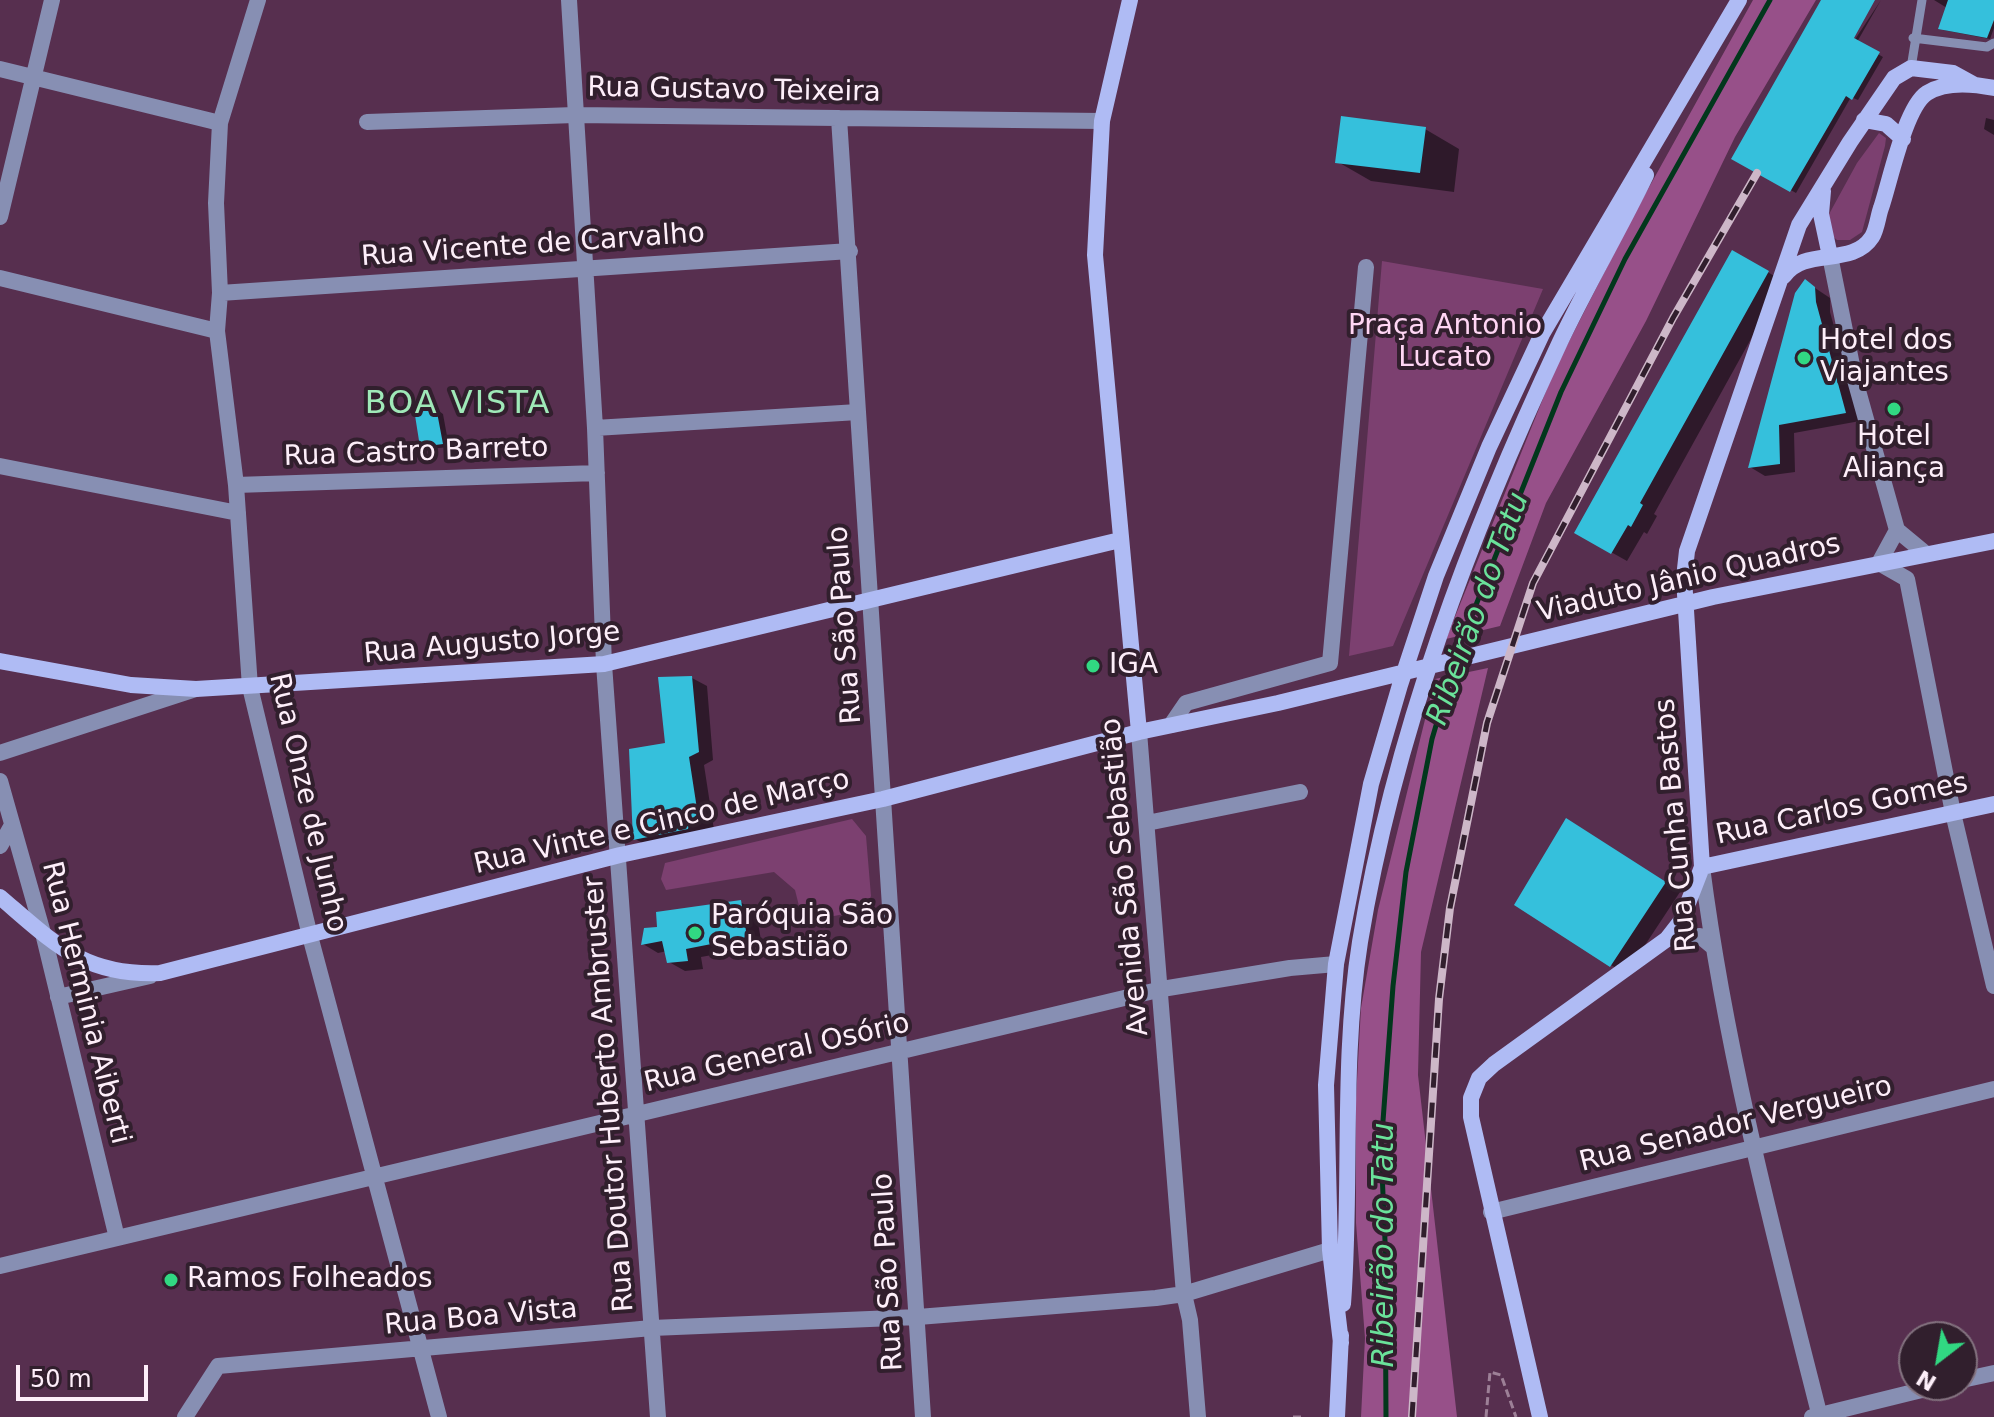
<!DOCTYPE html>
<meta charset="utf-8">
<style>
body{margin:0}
#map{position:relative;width:1994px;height:1417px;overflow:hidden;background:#572f4f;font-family:"DejaVu Sans",sans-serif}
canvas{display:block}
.north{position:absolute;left:1898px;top:1321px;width:80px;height:80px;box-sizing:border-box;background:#311f2d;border:2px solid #83727f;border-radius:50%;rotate:211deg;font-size:22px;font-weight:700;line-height:32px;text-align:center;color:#fdeef9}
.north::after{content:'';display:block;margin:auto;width:28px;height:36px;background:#31d882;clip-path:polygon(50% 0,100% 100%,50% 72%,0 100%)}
.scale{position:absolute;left:16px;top:1365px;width:132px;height:36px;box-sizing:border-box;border:4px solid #fdeef9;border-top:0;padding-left:10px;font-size:24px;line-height:28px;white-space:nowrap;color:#fdeef9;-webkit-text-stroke:6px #311f2d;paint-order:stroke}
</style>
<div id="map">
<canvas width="1994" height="1417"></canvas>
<div class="north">N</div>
<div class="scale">50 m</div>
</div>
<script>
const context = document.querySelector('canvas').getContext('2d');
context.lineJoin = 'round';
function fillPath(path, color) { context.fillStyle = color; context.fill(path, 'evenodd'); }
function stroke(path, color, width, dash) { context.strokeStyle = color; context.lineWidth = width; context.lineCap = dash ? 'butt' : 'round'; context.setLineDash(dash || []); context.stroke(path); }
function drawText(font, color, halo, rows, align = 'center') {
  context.font = font + ' "DejaVu Sans",sans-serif'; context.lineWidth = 8; context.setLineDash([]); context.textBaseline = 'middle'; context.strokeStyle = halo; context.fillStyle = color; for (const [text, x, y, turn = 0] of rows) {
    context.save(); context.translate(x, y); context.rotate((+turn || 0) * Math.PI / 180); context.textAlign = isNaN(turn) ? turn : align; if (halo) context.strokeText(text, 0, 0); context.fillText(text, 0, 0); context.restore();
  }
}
fillPath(new Path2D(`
 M1879,133l7,5 -1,8 -23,86 -12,8h-13l-8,-7 -1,-17 29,-53z
 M1382,261l161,28 -150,357 -44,10z
 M852,819l14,17 5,60 -6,14 -62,12 -8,-32 -21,-18 -108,18 -5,-11 4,-16z`), '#7c4070');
fillPath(new Path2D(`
 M1753,0h63l-81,137 -89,184 -100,182 -46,123 -54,13 109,-270 77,-151z
 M1488,668l-67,284 -3,123 39,342h-96l4,-79 -9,-115v-124l5,-91 17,-98 57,-231z`), '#975089');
fillPath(new Path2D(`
 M1824,0h49l-26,46 3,1 31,-47 -24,42 26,15 -25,43 -7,-3 -55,96 -62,-35z
 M1934,0h60v28l-4,11 -47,-9 4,-22z
 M1986,118l8,2v15l-10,-6z
 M1425,129l34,20 -5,43 -83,-11 -33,-19z
 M1733,252l50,29 -129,233 3,2 -10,18 -3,-2 -17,29 -50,-28z
 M1806,282l24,16v14l30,109 -66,12 1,39 -30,4 -15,-9z
 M436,409l7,5 6,33 -20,2 -7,-4z
 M692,678l15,8 6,74 -9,5 10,65 -64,17 -15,-8z
 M1582,829l98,63 -54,82 -15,-9z
 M740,902l16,9 6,35 -61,11 2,12 -18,2 -16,-9 -2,-11 -9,2 -15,-9 17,-15z`), '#0007');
stroke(new Path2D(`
 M1456,655l105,-263 64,-133 145,-259
 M1386,1417l-1,-176 -4,-93 12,-162 13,-114 26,-133 22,-74`), '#02371c', 5);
fillPath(new Path2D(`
 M1821,0h54l-21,38 26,14 -28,48 -6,-4 -56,96 -59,-33z
 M1948,0h46v20l-7,18 -49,-9z
 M1341,116l85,11 -6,46 -85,-10z
 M1732,250l37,21 -129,232 3,2 -12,22 -3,-2 -17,29 -37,-21z
 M1805,279l10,8 1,15 30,111 -67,12 1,39 -32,4 47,-175z
 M436,407l7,37 -23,3 -6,-38z
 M692,676l7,76 -10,5 10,65 -10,2 -1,5 -55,11 -4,-91 36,-6 -7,-66z
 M1566,818l100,64 -56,85 -96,-62z
 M741,900l6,37 -61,12 2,12 -21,2 -5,-22 -21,4 3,-17 13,-1 -1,-15z`), '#35c0dc');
stroke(new Path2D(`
 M1293,1417h11
 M1486,1417l4,-45 11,3 15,42`), '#9d8097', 3, [8, 4]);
stroke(new Path2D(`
 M1913,38l74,9 7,-4
 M1911,68l11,-68`), '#878fb3', 9);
stroke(new Path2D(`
 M258,0l-38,123 -4,80 4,90 -3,38 19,154 14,202 60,249 129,481
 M569,0l26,428 9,236 54,753
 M0,69l220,54
 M839,118l84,1299
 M367,122l208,-7 527,6
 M0,217l52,-217
 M1830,256l25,124 42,150
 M0,278l217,53
 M220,293l630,-42
 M595,428l263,-16
 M0,466l238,47
 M236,485l361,-12
 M1897,530l-18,33 28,16 46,234 41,173
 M1897,530l29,24
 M1171,725l15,-22 144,-40 36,-396
 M1139,732l45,562 6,26 8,97
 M0,753l196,-64
 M0,781l43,152 74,305
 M1147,823l153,-31
 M0,846l12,-21
 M1702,867c24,186 72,368 118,550
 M1667,939l33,-3 12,10
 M58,997l92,-21
 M1491,1212l503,-123
 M0,1266l1162,-277 128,-21 46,-4
 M1962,1380l32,-7
 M185,1417l33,-51 434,-38 266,-11 238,-19 28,-4 146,-44
 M1812,1417l130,-32`), '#878fb3', 16);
stroke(new Path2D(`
 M1130,0l-28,121 -7,134 44,477
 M1864,120l22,4 17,15
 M1823,191l-2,23 9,42
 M1784,276c21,-30 68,-8 88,-39 5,-8 6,-21 9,-29 9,-26 24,-101 46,-115 19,-12 47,-9 67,-5
 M0,661l131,24 65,4 408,-25 516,-124
 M1702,867l292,-63
 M0,897c55,47 84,79 160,76l460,-118 263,-56 256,-67 139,-29 435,-106 281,-56
 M1343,1304c9,-120 -2,-242 17,-362 34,-207 111,-410 200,-600 27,-57 59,-111 86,-167
 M1341,1343l-11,-93 -4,-165 10,-121 35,-180 29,-99 36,-109 53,-129 53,-113 197,-334
 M1337,1417l4,-82
 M1540,1417l-69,-300v-19l8,-20 15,-14 173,-125 14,-18 21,-54 -18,-289 3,-27 112,-326 51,-83 44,-64 17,-10 42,5 20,11`), '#afbbf4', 16);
const rail = new Path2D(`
 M1412,1417l27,-418 11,-91 37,-185 46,-140 140,-265 84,-145`);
stroke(rail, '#cdb7c8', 8);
stroke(rail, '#311f2d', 5, [15]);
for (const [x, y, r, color] of [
 [1804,358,8,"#31d882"],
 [1894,409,8,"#31d882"],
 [1093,666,8,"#31d882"],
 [695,933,8,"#31d882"],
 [171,1280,8,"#31d882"]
]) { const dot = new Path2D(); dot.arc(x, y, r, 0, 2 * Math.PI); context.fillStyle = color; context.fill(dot); stroke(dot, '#311f2d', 3); }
drawText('28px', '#fdeef9', '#311f2d', [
 ["Rua Gustavo Teixeira",734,91,1],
 ["Rua Vicente de Carvalho",533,246,-4],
 ["Rua Castro Barreto",416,453,-2],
 ["Viaduto Jânio Quadros",1689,579,-13],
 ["Rua São Paulo",846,625,-94],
 ["Rua Augusto Jorge",492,644,-5],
 ["Rua Onze de Junho",307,803,77],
 ["Rua Carlos Gomes",1842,810,-12],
 ["Rua Vinte e Cinco de Março",662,823,-13],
 ["Rua Cunha Bastos",1677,825,-95],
 ["Avenida São Sebastião",1126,877,-95],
 ["Rua Herminia Aiberti",85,1003,76],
 ["Rua General Osório",777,1054,-13],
 ["Rua Doutor Huberto Ambruster",610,1094,-94],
 ["Rua Senador Vergueiro",1736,1125,-14],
 ["Rua São Paulo",889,1272,-93],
 ["Rua Boa Vista",481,1318,-5]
]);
drawText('28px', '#ffd6f4', '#311f2d', [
 ["Praça Antonio",1445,327],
 ["Lucato",1445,359]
]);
drawText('28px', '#fdeef9', '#311f2d', [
 ["Hotel dos",1820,342],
 ["Viajantes",1820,374],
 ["Hotel",1894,438,"center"],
 ["Aliança",1894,470,"center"],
 ["IGA",1109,666],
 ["Paróquia São",711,917],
 ["Sebastião",711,949],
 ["Ramos Folheados",187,1280]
], 'left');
drawText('italic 30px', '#6ae29a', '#311f2d', [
 ["Ribeirão do Tatu",1479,609,-70],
 ["Ribeirão do Tatu",1385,1245,-90]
]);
context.letterSpacing = '2px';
drawText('32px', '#9fe9b8', '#311f2d', [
 ["BOA VISTA",458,405]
]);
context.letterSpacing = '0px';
</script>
